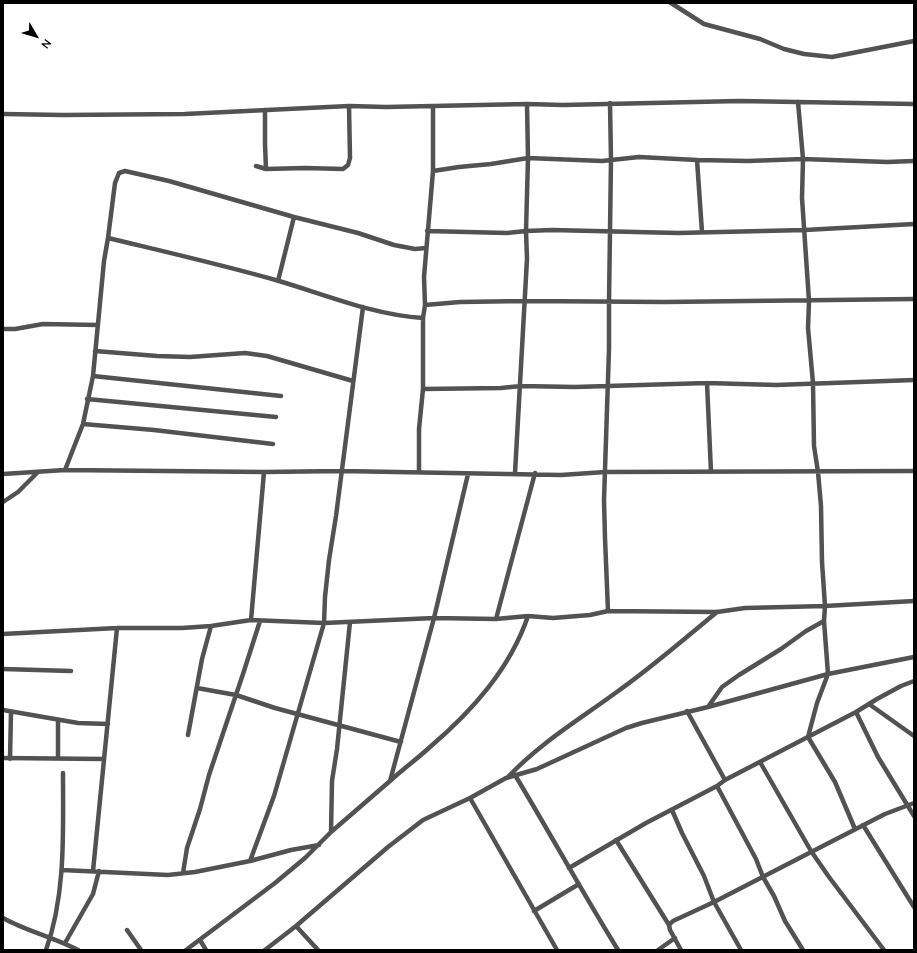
<!DOCTYPE html>
<style>
body{margin:0}
#map{position:relative;width:917px;height:953px;overflow:hidden;background:#fff;font-family:"Nunito Sans",sans-serif}
canvas{display:block}
.frame{position:absolute;inset:0;border:4px solid #000;pointer-events:none}
.north{position:absolute;left:16px;top:16px;width:40px;height:40px;-webkit-text-stroke:3px #fff;paint-order:stroke;rotate:128deg;font-size:11px;font-weight:700;line-height:16px;text-align:center;color:#000}
.north::after{content:'';display:block;margin:auto;width:14px;height:18px;background:#000;clip-path:polygon(50% 0,100% 100%,50% 72%,0 100%)}
</style>
<div id="map">
<canvas width="917" height="953"></canvas>
<div class="frame"></div>
<div class="north">N</div>
</div>
<script>
const context = document.querySelector('canvas').getContext('2d');
context.lineJoin = 'round';
function stroke(path, color, width, dash) { context.strokeStyle = color; context.lineWidth = width; context.lineCap = dash ? 'butt' : 'round'; context.setLineDash(dash || []); context.stroke(path); }
stroke(new Path2D(`
 M671,3l33,21 56,15 24,10 20,5 28,3 82,-16
 M798,102l5,57 -1,39 7,103 -1,27 5,55 1,63 4,26 3,34 1,56 3,44 -1,15 4,53 -11,29 -9,34 27,45 20,47
 M265,110v34l1,25
 M3,114l60,1 122,-1 164,-8 37,1 141,-3 36,1 176,-4 175,3
 M697,160l5,72
 M256,166l10,3 39,-1 38,1 5,-4 2,-7 -1,-52
 M433,171l26,-4 32,-3 37,-6 74,3 37,-4 58,3 51,1 55,-2 84,3 27,-1
 M427,231l80,2 19,-2 26,-1 126,3 127,-3 109,-6
 M108,238c58,14 115,27 171,43 47,14 95,34 144,37
 M278,281l16,-64
 M425,305l35,-3 65,-1 140,1 249,-3
 M3,329h12l28,-5 55,1
 M95,351l62,5 33,1 55,-4 22,3 86,25
 M93,376l188,20
 M707,383l4,89
 M423,389l78,-1 20,-2 54,1 132,-4 69,2 138,-5
 M87,399l189,18
 M83,424l71,6 119,14
 M65,470l18,-46 10,-48 11,-115 4,-23 7,-55 4,-10 6,-2 44,10 125,36 64,16 36,12 21,4 11,-1
 M419,472v-43l4,-40v-71l2,-13 -1,-28 9,-106v-65
 M515,473l12,-214 -1,-28 2,-73 -1,-54
 M3,474l62,-4 199,2 77,-1 220,4 44,-3 309,-1
 M3,502l15,-10 20,-20
 M608,611l-3,-73 -1,-38 5,-151v-47l2,-142 -1,-57
 M496,619l39,-146
 M251,620l13,-148
 M3,634l114,-6h65l29,-2 40,-6 73,3 110,-5 62,1 32,-3 25,2 37,-3 18,-4 109,1 28,-4 80,-2 89,-5
 M3,669l68,2
 M197,688l39,7 39,13 126,34
 M869,704l45,32
 M708,707l14,-20 17,-12 42,-26 25,-18 18,-10
 M3,710l75,13 30,1
 M687,711l38,69
 M856,712l22,45 36,59
 M188,735l14,-76 9,-33
 M3,758l101,1
 M58,758v-38
 M10,759l1,-47
 M760,762l51,89 18,26 55,73
 M515,775c35,58 67,117 103,175
 M508,777c31,-33 69,-56 106,-83 36,-25 69,-54 103,-82
 M390,781c13,-12 27,-22 40,-34 42,-36 80,-78 98,-131
 M717,786l39,73 7,18 11,19 11,25 18,29
 M470,798l87,152
 M672,810l10,23 22,43 10,26 27,48
 M863,825l51,82
 M331,832l1,-51 5,-32 13,-127
 M616,840l53,85
 M250,861l24,-65 50,-173 1,-26 4,-37 7,-44 27,-209
 M569,868l77,-45 71,-37 8,-6 131,-68 21,-13 24,-13 13,-5
 M62,870l106,5 27,-3 55,-11 41,-11 28,-5
 M93,871l24,-243
 M183,873l4,-25 13,-39 9,-34 34,-101 17,-53
 M534,911l45,-27
 M3,918c23,13 50,19 75,32
 M296,926l22,24
 M127,930l14,20
 M200,940l6,10
 M65,943l28,-49 6,-23
 M46,950c20,-56 17,-118 17,-177
 M186,950l89,-67 30,-25 26,-26 59,-51 44,-163 34,-144
 M265,950l31,-24 92,-79 35,-27 47,-22 36,-20 31,-9 89,-41 16,-5 66,-16 120,-33 86,-17
 M658,950l17,-12
 M681,950l-11,-20 -1,-5 4,-4 41,-19 171,-88 29,-11`), '#525252', 4.5);
</script>
